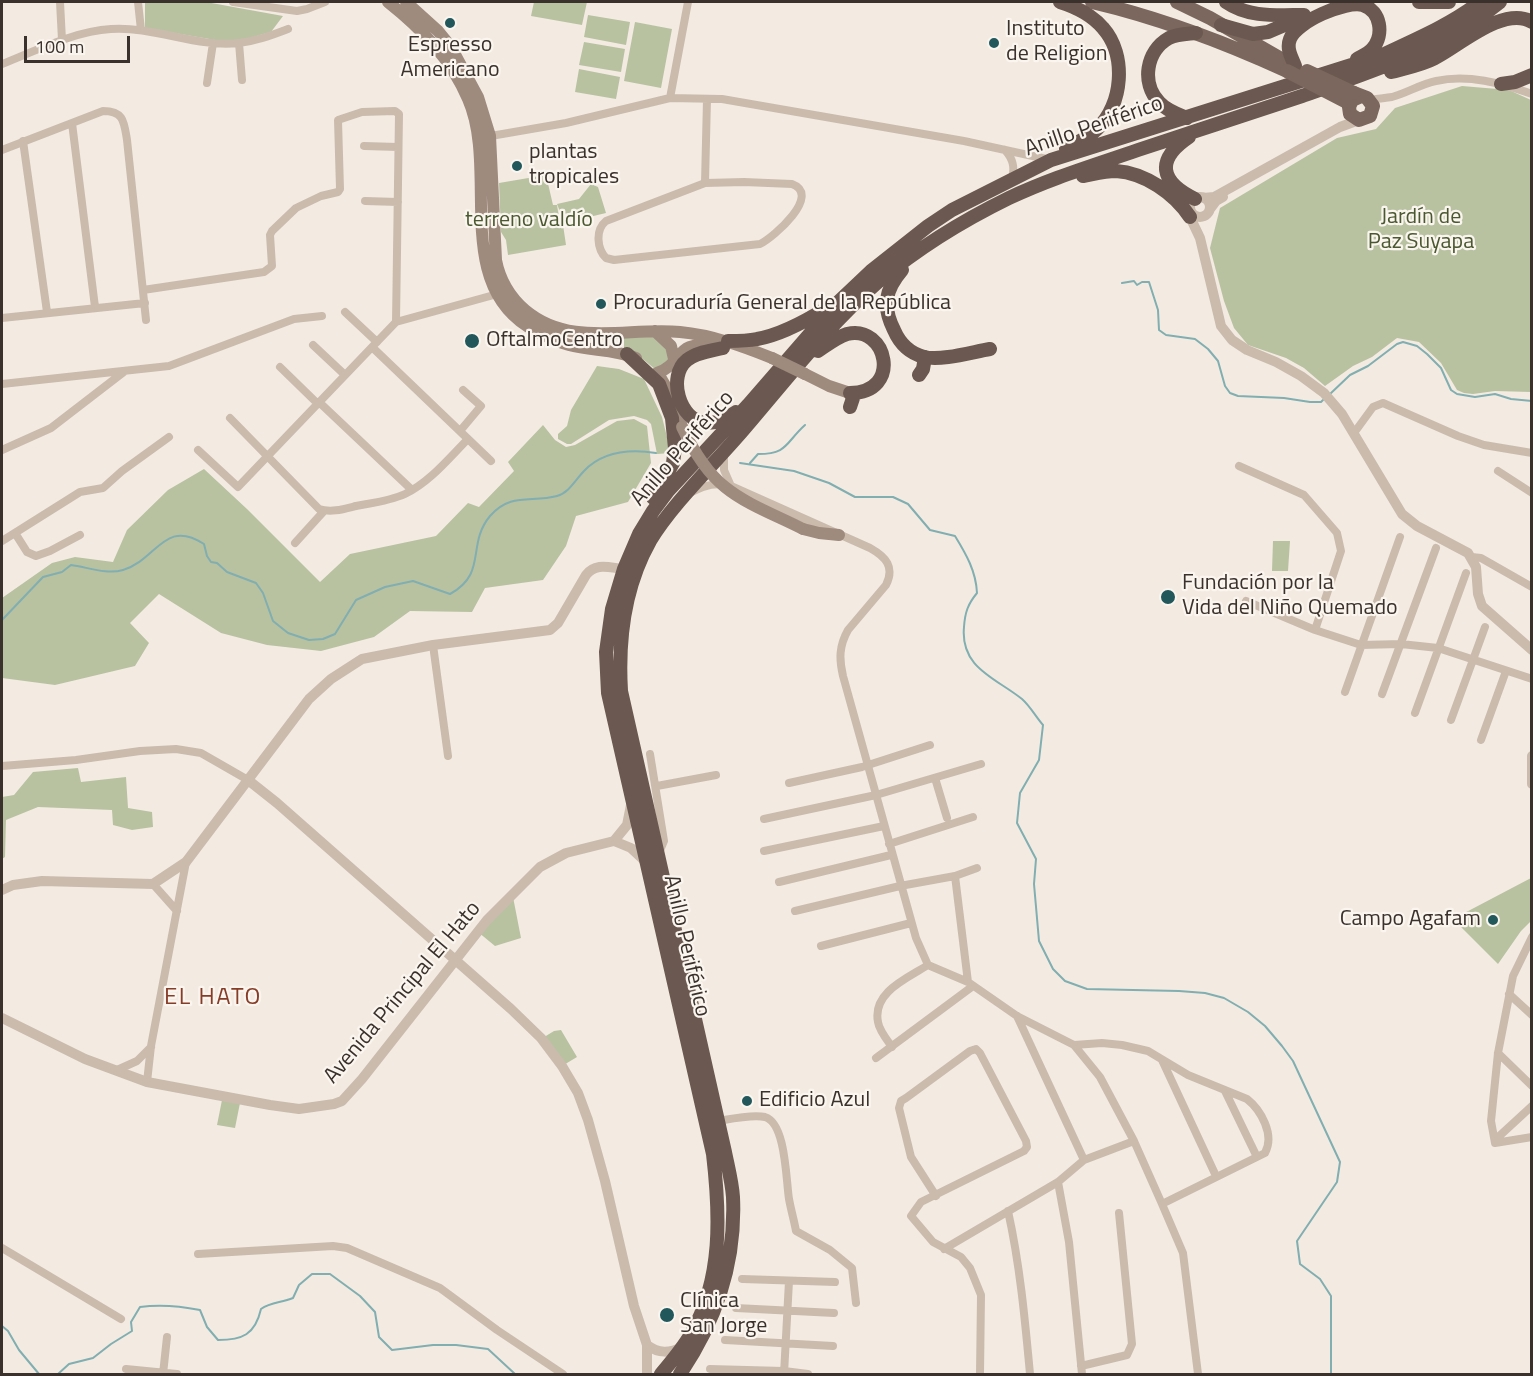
<!DOCTYPE html>
<meta charset="utf-8">
<style>
body{margin:0}
#map{position:relative;width:1533px;height:1376px;overflow:hidden;background:#f3ebe2;font-family:"Titillium Web",sans-serif}
canvas{display:block}
.frame{position:absolute;inset:0;border:3px solid #3a302c;pointer-events:none}
.scale{position:absolute;left:24px;top:36px;width:106px;height:27px;box-sizing:border-box;border:3px solid #3a302c;border-top:0;padding-left:8px;font-size:18px;line-height:21px;white-space:nowrap;color:#3a302c;-webkit-text-stroke:4px #faf5ee;paint-order:stroke}
</style>
<div id="map">
<canvas width="1533" height="1376"></canvas>
<div class="frame"></div>
<div class="scale">100 m</div>
</div>
<script>
const context = document.querySelector('canvas').getContext('2d');
context.lineJoin = 'round';
function fillPath(path, color) { context.fillStyle = color; context.fill(path, 'evenodd'); }
function stroke(path, color, width, dash) { context.strokeStyle = color; context.lineWidth = width; context.lineCap = dash ? 'butt' : 'round'; context.setLineDash(dash || []); context.stroke(path); }
function drawText(font, color, halo, rows, align = 'center') {
  context.font = font + ' "Titillium Web",sans-serif'; context.lineWidth = 4.5; context.setLineDash([]); context.textBaseline = 'middle'; context.strokeStyle = halo; context.fillStyle = color; for (const [text, x, y, turn = 0] of rows) {
    context.save(); context.translate(x, y); context.rotate((+turn || 0) * Math.PI / 180); context.textAlign = isNaN(turn) ? turn : align; if (halo) context.strokeText(text, 0, 0); context.fillText(text, 0, 0); context.restore();
  }
}
fillPath(new Path2D(`
 M145,2h61l77,14 -12,16 -32,9h-18l-76,-13z
 M534,2h53l-5,23 -51,-9z
 M588,15l42,7 -4,23 -42,-8z
 M635,22l37,7 -11,59 -37,-7z
 M584,42l41,7 -4,23 -42,-7z
 M579,69l41,8 -4,22 -41,-7z
 M1462,86l47,4 22,10v292l-36,-1 -22,3 -9,-1 -7,-3 -16,-27 -22,-21 -22,-4 -25,19 -19,9 -28,20 -21,-18 -18,-10 -38,-13 -14,-17 -10,-27 -14,-53 10,-40 117,-70 39,-9 19,-21z
 M546,175l7,30h4l2,12 3,1 4,27 -58,10 -2,-15 -5,-8 -2,-49z
 M591,184l7,3 8,26 -21,5 -11,-7 -4,2 -9,1 -4,-10 22,-5z
 M655,334l13,12 4,13 -16,11 -12,-10 -20,-9v-15z
 M597,366l22,3 25,10 18,38 9,36 -14,1 -6,-30 -4,-4 -13,-4 -25,4 -38,24h-4l-9,-5v-5l9,-8 4,-16z
 M634,419l13,7 4,37 -23,39 -52,14 -10,30 -23,34 -58,8 -13,24 -62,-1 -36,26 -53,14 -54,-6 -46,-12 -62,-39 -29,29 19,20 -14,23 -80,19 -53,-7v-80l50,-35 23,-6 38,5 14,-32 41,-40 36,-21 43,40 73,73 30,-28 86,-18 32,-33 11,4 35,-36 -6,-9 35,-37 12,15 11,7 9,-2 42,-24z
 M1273,541h17l-2,30h-16z
 M78,768l3,14 45,-5 2,31 24,4 1,15 -21,3 -19,-5 -1,-15 -74,-3 -32,13 -1,37 -3,2v-62l12,-2 19,-23z
 M1531,878v43l-10,10 -23,33 -45,-45z
 M513,897l8,41 -26,8 -17,-14z
 M561,1030l16,27 -15,9 -21,-27 13,-8z
 M222,1100l18,3 -5,25 -18,-3z`), '#b8c2a1');
stroke(new Path2D(`
 M1122,283l12,-2 3,4 5,-3h7l9,28 1,20 7,5 29,4 13,10 10,12 7,25 5,7 8,3 46,2 26,4h11l2,-2
 M1330,394l20,-19 18,-9 29,-22 6,-2 14,4 10,8 14,14 10,22 6,4 18,3 20,-3 16,5 21,2
 M740,463l54,8 35,12 26,14h38l15,7 22,26 25,6c11,18 21,35 22,57 -9,11 -12,19 -13,34 -4,41 32,51 58,72 8,7 14,18 21,26l-4,35 -19,33 -3,30 19,36 -2,25 5,57 14,28 12,12 22,8 92,2 26,2 19,5 24,14 17,14 17,20 11,15 47,101 -3,20 -40,59 3,23 20,15 11,17v78
 M750,463l8,-9c30,0 27,-11 47,-29
 M2,620l41,-43 19,-5 9,-7c16,2 36,10 52,5 34,-10 41,-52 81,-26l3,12 4,6 6,1 10,9 29,11 7,10 10,28 15,12 21,7 14,-1 12,-5 21,-34 29,-13 28,-6 37,13c38,-21 16,-49 40,-78 21,-24 41,-13 67,-20 12,-3 19,-17 27,-25 19,-20 46,-22 72,-18
 M2,1326l6,5 11,19 20,24
 M49,1374h9l11,-10 24,-6 18,-14 21,-13 -1,-9 9,-15c21,-3 40,-1 60,3l7,17 11,13c24,0 37,-5 43,-31 10,-7 20,-6 32,-11l6,-13 13,-11h18l30,22 15,16 4,25 13,13 41,-5h23l32,4 27,25`), '#81aeb0', 2);
stroke(new Path2D(`
 M60,2l2,38
 M138,2l3,28
 M233,2l64,9 10,-2 18,-7
 M239,43l3,37
 M2,64c33,-13 73,-33 109,-35 43,-3 86,19 128,14 18,-2 33,-8 49,-14
 M207,83l6,-40
 M670,98l18,-96
 M1369,100c8,-1 16,-2 23,-3 15,-4 29,-13 44,-16 32,-7 65,2 96,13
 M72,123l23,184
 M485,137l81,-14 104,-25 52,1 242,42 87,19
 M23,141l24,171
 M364,146l34,1
 M2,150l101,-39c21,0 21,11 24,29l19,180
 M1005,150c8,9 10,17 7,29
 M744,182l48,2c30,11 -18,53 -32,60l-146,16 -8,-2c-9,-9 -11,-28 0,-37l99,-38z
 M705,183l2,-84
 M365,201l33,1
 M143,290l121,-18 8,-6 -2,-31 2,-4 24,-23 25,-12 17,-4 2,-3 -2,-69 24,-8 33,-1 4,3 -3,208
 M345,312l32,30
 M2,318l143,-15
 M313,345l32,30
 M372,347l119,114
 M280,367l38,37
 M2,384l167,-18 125,-47 28,-3
 M320,403l92,87
 M230,418l89,91c12,4 25,0 37,-3 16,-3 34,-5 49,-12 25,-12 44,-36 63,-55
 M460,431l21,-25 -18,-16
 M1354,433l19,-26 10,-4 75,33 26,9 48,8
 M2,450l49,-22 74,-57
 M198,450l40,37 158,-165 105,-29
 M724,452v18l7,16
 M1239,466l65,29 33,38 4,18 -26,79
 M1498,471l34,22
 M692,492c14,-7 24,-10 39,-6l139,62c16,9 25,19 16,37l-38,45c-9,16 -9,29 -5,46l73,262 12,27 40,17 49,34 57,29 26,32 34,64 28,63
 M15,533l12,19 9,4 14,-5 30,-16
 M2,541l78,-49 23,-4 19,-17 47,-34
 M295,543l29,-32
 M1472,557l9,1 51,29
 M1246,601l69,29 46,15 40,-1 37,4 94,31
 M433,645l15,111
 M1345,692l55,-155
 M1382,694l54,-146
 M1415,713l51,-140
 M1451,720l34,-93
 M1481,740l25,-69
 M650,754l14,87 -5,12
 M2,766l74,-6 64,-9 36,-2 25,4 47,27
 M935,778l12,40
 M789,783l73,-16 68,-22
 M657,786l59,-11
 M764,819l112,-24 105,-31
 M889,844l84,-27
 M764,851l120,-25
 M955,876l13,106
 M779,882l112,-27
 M153,884l24,27
 M795,911l105,-25 55,-10 22,-8
 M1532,937l-19,39 -15,77 -7,68 4,22 37,-6
 M821,946l90,-23
 M1509,994l23,21
 M1017,1016l67,144
 M1074,1045l28,-2 20,2 26,6 40,24 59,24c14,11 28,36 18,54l-103,51 21,49 15,121
 M892,1047c-5,-7 -13,-17 -14,-25 -6,-30 30,-44 50,-57
 M1498,1053l34,33
 M876,1058l97,-72
 M1162,1060l54,116
 M117,1070l20,-9 14,-14
 M147,1082l4,-36 35,-184
 M1225,1091l32,66
 M718,1121c12,-2 35,-7 47,-4 21,6 21,64 24,82 2,11 5,21 7,32l34,19 22,18 4,35
 M1495,1140l37,-34
 M1058,1182l11,60 13,132
 M936,1196l-25,-39 -12,-49 2,-7 5,-3 64,-47 6,-2 4,4 46,88 1,6 -3,4 -103,51 -10,14 22,26 28,15 9,11 11,27 -1,79
 M1008,1211c12,54 17,109 22,163
 M2,1248l119,71
 M944,1249l114,-67 26,-22 50,-19
 M198,1254l135,-8 14,2 93,40 57,42 66,44
 M742,1279l93,3
 M736,1308l98,5
 M725,1340l108,6
 M1081,1366l46,-11 5,-11 -13,-131
 M126,1369l51,5
 M710,1369l74,2 24,3
 M163,1374l4,-37
 M784,1374l5,-93`), '#cbbbad', 8);
stroke(new Path2D(`
 M1190 207a10 10 0 1 1 20 0a10 10 0 1 1-20 0Z
 M1203,198l11,-1 126,-70 19,-7
 M1210,209l6,-8 7,-4
 M1190,217l10,21 21,88 11,14 15,10 29,12 25,14 23,17 18,21 60,100 15,12 51,27 8,14 2,27 4,12 50,44
 M1532,756v28
 M248,780l29,23 234,206 30,29 21,28 16,27 10,27 17,61 29,125 13,39v29
 M614,841l13,-16 4,-20
 M2,890l11,-5 29,-4 111,3 33,-22 123,-163 22,-20 31,-20 71,-14 117,-15 8,-7 28,-48c10,-13 24,-7 38,-6
 M2,1018l83,41 62,23 123,23 29,4 35,-5 8,-3 20,-22 125,-159 53,-53 26,-14 48,-12 17,7 14,13
 M647,1345c12,9 22,8 36,2`), '#cbbbad', 10);
stroke(new Path2D(`
 M388,2c34,27 63,57 80,97 31,70 -15,179 59,227 12,7 28,15 42,19 22,6 45,4 67,13
 M406,2l32,29 13,16 27,50 12,39 6,124c4,21 13,36 29,50 45,38 102,17 155,22 32,3 62,14 92,26
 M655,331l16,15 3,13
 M657,373c27,-9 17,-35 59,-26
 M805,374l24,12 21,7
 M659,375l15,26 8,26
 M803,529l16,4 20,2`), '#9f8a7e', 12);
stroke(new Path2D(`
 M1092,2c68,16 132,40 195,69
 M1177,2l33,16 80,46
 M1354,93l13,5 6,8 -3,10 -11,4 -9,-6 -1,-7 3,-7 9,-4`), '#7b675d', 14);
stroke(new Path2D(`
 M1060,2c16,5 32,13 43,26 24,27 20,77 -6,101 -9,9 -21,14 -31,20
 M1226,2c23,16 51,13 78,13
 M1419,2h30
 M1221,25l32,9 15,-2 35,-15
 M1295,66c-3,-8 -9,-17 -5,-27 6,-17 56,-39 73,-34 18,6 21,30 10,43 -4,5 -11,8 -16,11
 M1391,72c15,-4 31,-7 44,-14 24,-12 69,-53 97,-36
 M1501,84l14,-2 17,-7
 M1187,118c-10,-4 -21,-8 -28,-16 -18,-19 -13,-51 10,-64 8,-4 18,-4 27,-5
 M1189,137c-34,23 -29,45 6,62
 M1083,176c11,-2 22,-5 33,-5 29,2 58,22 74,46
 M902,270c-17,20 -20,36 -8,60 6,14 15,23 30,27 18,4 48,-5 66,-8
 M728,341c9,0 19,0 29,-2 24,-4 49,-18 70,-31
 M723,348c-12,3 -26,4 -36,12 -20,16 -8,61 19,63 10,1 21,-5 30,-11
 M818,351c9,-6 19,-14 29,-17 40,-10 56,59 3,59l3,5 -3,9
 M627,354l32,30 13,34 3,30 -2,15 -20,35
 M919,375l4,-6 2,-12
 M661,1374c11,-13 22,-26 30,-40 32,-55 29,-120 22,-180l-105,-461 -2,-41 6,-43 12,-40 15,-35 14,-23 15,-20 80,-86 86,-99 37,-35 57,-45 24,-16 99,-50 329,-104c34,-16 70,-31 100,-54
 M680,1374c36,-53 56,-112 53,-177 -1,-15 -5,-30 -8,-45l-104,-461c-3,-51 3,-104 29,-150 21,-35 61,-74 88,-105 45,-52 89,-110 141,-155 38,-32 85,-61 130,-83 42,-20 86,-33 129,-48 55,-18 109,-36 164,-54 72,-25 138,-46 198,-94`), '#6b5850', 14);
stroke(new Path2D(`
 M772,358l33,16
 M682,427c10,21 24,45 43,60 22,18 53,29 78,42`), '#9f8a7e', 12);
stroke(new Path2D(`
 M1287,71l58,30
 M1307,71l47,22`), '#7b675d', 14);
for (const [x, y, r, color] of [
 [450,23,6,"#22585b"],
 [994,43,6,"#22585b"],
 [517,166,6,"#22585b"],
 [601,304,6,"#22585b"],
 [472,341,8,"#22585b"],
 [1168,597,8,"#22585b"],
 [1493,920,6,"#22585b"],
 [747,1101,6,"#22585b"],
 [667,1315,8,"#22585b"]
]) { const dot = new Path2D(); dot.arc(x, y, r, 0, 2 * Math.PI); context.fillStyle = color; context.fill(dot); stroke(dot, '#faf5ee', 2); }
drawText('22px', '#3a302c', '#faf5ee', [
 ["Instituto",1006,30],
 ["de Religion",1006,55],
 ["Espresso",450,46,"center"],
 ["Americano",450,71,"center"],
 ["plantas",529,153],
 ["tropicales",529,178],
 ["Procuraduría General de la República",613,304],
 ["OftalmoCentro",486,341],
 ["Fundación por la",1182,584],
 ["Vida del Niño Quemado",1182,609],
 ["Campo Agafam",1481,920,"right"],
 ["Edificio Azul",759,1101],
 ["Clínica",680,1302],
 ["San Jorge",680,1327]
], 'left');
drawText('22px', '#3a302c', '#faf5ee', [
 ["Anillo Periférico",1094,127,-19],
 ["Anillo Periférico",683,449,-49],
 ["Anillo Periférico",686,946,77],
 ["Avenida Principal El Hato",403,993,-50]
]);
drawText('22px', '#4a5830', '#faf5ee', [
 ["Jardín de",1421,218],
 ["Paz Suyapa",1421,243],
 ["terreno valdío",529,221]
]);
context.letterSpacing = '1.5px';
drawText('24px', '#873c27', '#faf5ee', [
 ["EL HATO",213,998]
]);
context.letterSpacing = '0px';
</script>
